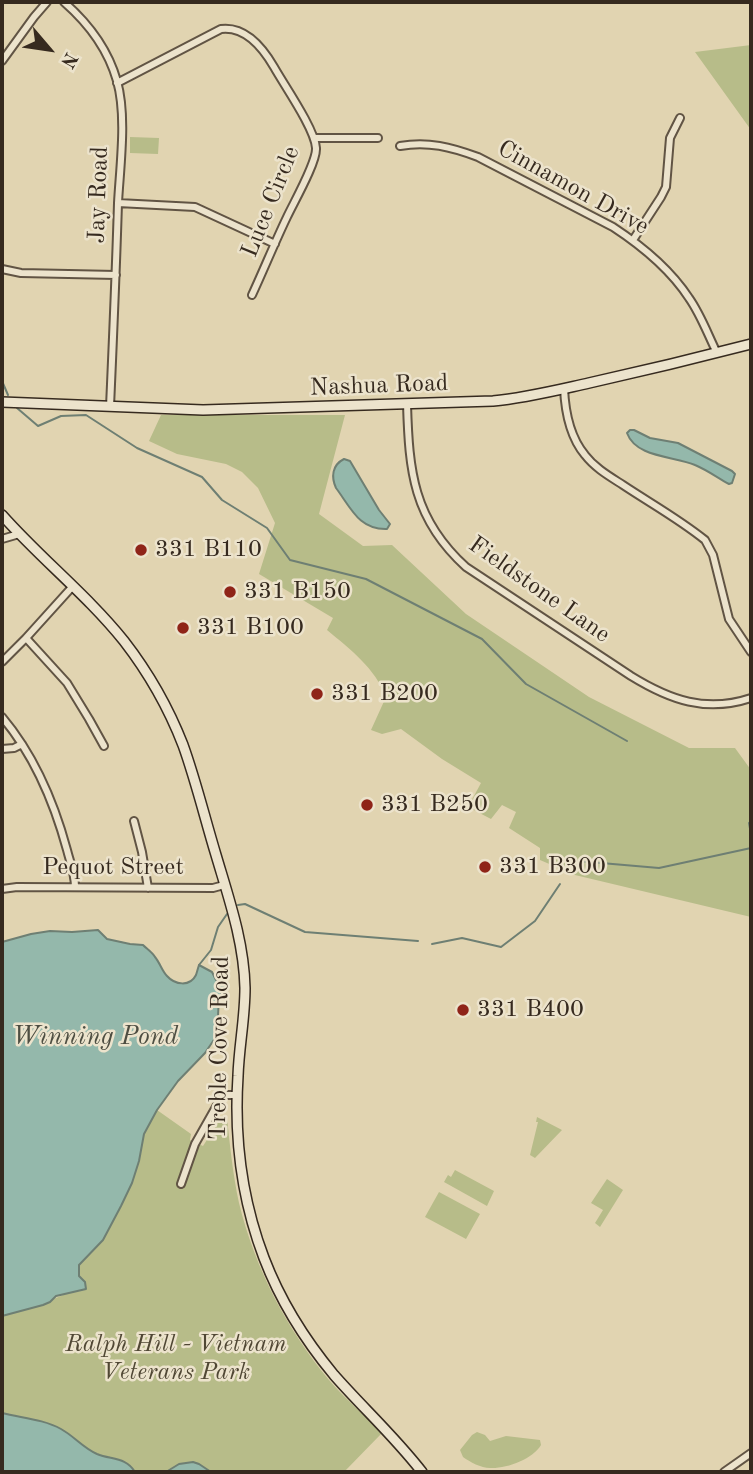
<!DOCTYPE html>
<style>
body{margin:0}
#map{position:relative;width:753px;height:1474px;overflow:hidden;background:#e1d4b1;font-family:"Old Standard TT",serif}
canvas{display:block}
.frame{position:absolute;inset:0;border:4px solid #362a1f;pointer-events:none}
.north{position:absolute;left:14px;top:14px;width:70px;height:70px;-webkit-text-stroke:5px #ece3cc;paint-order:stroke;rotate:119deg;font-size:19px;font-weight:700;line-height:28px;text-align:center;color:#362a1f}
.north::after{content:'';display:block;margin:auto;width:24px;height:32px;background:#362a1f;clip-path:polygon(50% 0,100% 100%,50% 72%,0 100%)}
</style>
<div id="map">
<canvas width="753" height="1474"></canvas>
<div class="frame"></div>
<div class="north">N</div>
</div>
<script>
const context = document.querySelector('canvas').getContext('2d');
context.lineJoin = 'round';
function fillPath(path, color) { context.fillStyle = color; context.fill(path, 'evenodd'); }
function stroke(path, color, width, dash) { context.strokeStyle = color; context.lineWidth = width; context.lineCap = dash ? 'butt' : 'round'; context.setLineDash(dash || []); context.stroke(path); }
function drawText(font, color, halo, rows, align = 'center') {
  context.font = font + ' "Old Standard TT",serif'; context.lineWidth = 5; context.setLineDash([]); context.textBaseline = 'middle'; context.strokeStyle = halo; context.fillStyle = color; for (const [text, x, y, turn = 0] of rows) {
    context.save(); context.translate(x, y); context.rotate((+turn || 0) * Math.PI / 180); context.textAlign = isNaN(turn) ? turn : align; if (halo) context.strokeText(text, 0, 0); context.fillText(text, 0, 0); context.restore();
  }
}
fillPath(new Path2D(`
 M751,45v85l-56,-78z
 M130,137l29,1 -1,16 -28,-1z
 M161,415h184l-26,99 44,32 29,-1 74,69 123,83 100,51h46l16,22v147l-176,-42 -35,-15v-12l-31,-20 7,-16 -14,-7 -11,14 -23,-12 13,-24 -39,-24 -41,-30 -19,5 -11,-4 15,-33c-11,-29 -35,-47 -59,-67l6,-12 -74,-44 16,-51 -17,-35 -16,-16 -16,-8 -49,-10 -28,-13z
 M157,1110l34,24 -1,6 13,6 20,-31 4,3c3,28 6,57 12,85 16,65 47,125 90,177 16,19 36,35 53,53l-38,39h-342v-156c12,-3 25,-6 38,-11 15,-5 25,-14 41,-14l-3,-21 1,-5 24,-25 29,-57 7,-22 5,-27z
 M537,1117l25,13 -27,28 -5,-3 8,-33h-2z
 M455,1170l39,21 -7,15 -43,-24 4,-7 3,2z
 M607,1179l16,11 -23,37 -5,-4 8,-13 -12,-7z
 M439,1192l41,22 -14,25 -41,-22z
 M477,1432l8,3 5,6 16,-5 34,4 1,5c-8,14 -35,24 -51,23 -9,0 -20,-6 -27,-11l-3,-7 12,-15z`), '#b7bc89');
const water = new Path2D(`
 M630,430h4l16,8 28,5 54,28 3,3 -3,9 -3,1c-11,-6 -22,-14 -34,-19 -20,-9 -59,-7 -68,-32z
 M344,459l6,2 29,49 11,14 -3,5c-28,1 -36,-21 -51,-41 -5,-11 -4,-23 8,-29z
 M98,930l9,9 23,5 13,1c4,4 9,7 12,12 5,6 7,14 12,19 8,9 23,11 29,-1 1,-3 2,-7 3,-10l13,7 4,8 10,7 -7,10 -1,19 5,6 1,3 -19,28 -27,28 -21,29 -13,24 -5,27 -7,22 -11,23 -18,34 -24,25v11l6,6 1,7 -30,7 -6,6 -7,3 -41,11v-374l29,-8 19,-3 22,1z
 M2,1413c19,5 41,6 59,16 13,7 22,19 36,25 15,6 29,3 38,18h-133z
 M193,1462l6,2 12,8h-45l13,-8z`);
fillPath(water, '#94b8ab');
stroke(water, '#6e7f73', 2);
stroke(new Path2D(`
 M2,381l6,14
 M17,408l21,18 23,-10 25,-1 51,33 65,29 20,23 45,28 23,32 76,19 116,60 44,45 101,57
 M751,822l-2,1 2,11
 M572,871l6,-10 81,7 92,-20
 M238,905l7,-1 60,28 113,9
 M432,944l30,-6 39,9 34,-26 25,-37
 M199,965l12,-15 7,-23 9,-13`), '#6e7f73', 2);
const street = new Path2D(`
 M64,2c24,21 44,47 53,79 10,35 3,85 1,122 -2,68 -5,136 -8,204
 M2,61l32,-44 13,-15
 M117,83l104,-54c24,-3 42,19 53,38 10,18 41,62 42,81 1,14 -22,54 -29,69 -12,25 -23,52 -35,78
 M314,138h64
 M400,146c28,-5 51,1 78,11l135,70c29,19 57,42 76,71 12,17 19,37 28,55
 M118,203l77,4 80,37
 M633,240l28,-43 5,-10 4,-49 10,-20
 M2,269l19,4 95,2
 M564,388c1,23 6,49 21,67 10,13 24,21 38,30 27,18 56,34 82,55l8,15 16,64 22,33
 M407,404c2,67 6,115 59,163l165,109c39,24 75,37 120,22
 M2,539l17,-5
 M26,638l41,45 22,36 15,27
 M2,662l24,-24 47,-52
 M2,717c32,38 52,85 65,133 3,12 8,24 8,37
 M2,749l12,-1 8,-4
 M134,821l8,31 6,36
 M2,889l15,-2 196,1 11,-3
 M181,1184l14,-40 26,-46 5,-3h11
 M724,1472l27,-19`);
const secondary = new Path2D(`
 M2,402l201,8 290,-9c32,-3 64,-11 96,-18 54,-12 108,-25 162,-39
 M2,515c39,44 85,80 122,126 24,31 45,68 59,104 13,36 22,74 33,110 13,44 28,87 29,133 0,30 -6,58 -7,88 -4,62 4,124 26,182 16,42 41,82 70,117 29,33 61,62 88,97`);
stroke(street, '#615444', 10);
stroke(secondary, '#362a1f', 12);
stroke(street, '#ece3cc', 6);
stroke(secondary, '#ece3cc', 9);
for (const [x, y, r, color] of [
 [141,550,7,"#8f2418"],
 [230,592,7,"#8f2418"],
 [183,628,7,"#8f2418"],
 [317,694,7,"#8f2418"],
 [367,805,7,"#8f2418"],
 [485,867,7,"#8f2418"],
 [463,1010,7,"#8f2418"]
]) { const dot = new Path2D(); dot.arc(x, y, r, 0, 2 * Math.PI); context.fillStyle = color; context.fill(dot); stroke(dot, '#ece3cc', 2.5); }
drawText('24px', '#362a1f', '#ece3cc', [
 ["Cinnamon Drive",573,188,29],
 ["Jay Road",99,195,-88],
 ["Luce Circle",271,202,-68],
 ["Nashua Road",379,386,-2],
 ["Fieldstone Lane",539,590,35],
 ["Pequot Street",113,868],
 ["Treble Cove Road",220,1048,-89]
]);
drawText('24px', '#362a1f', '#ece3cc', [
 ["331 B110",155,550],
 ["331 B150",244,592],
 ["331 B100",197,628],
 ["331 B200",331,694],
 ["331 B250",381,805],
 ["331 B300",499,867],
 ["331 B400",477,1010]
], 'left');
drawText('italic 24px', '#504734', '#ece3cc', [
 ["Ralph Hill - Vietnam",176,1345],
 ["Veterans Park",176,1373]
]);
drawText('italic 26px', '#4e4e42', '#ece3cc', [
 ["Winning Pond",95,1037]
]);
</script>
